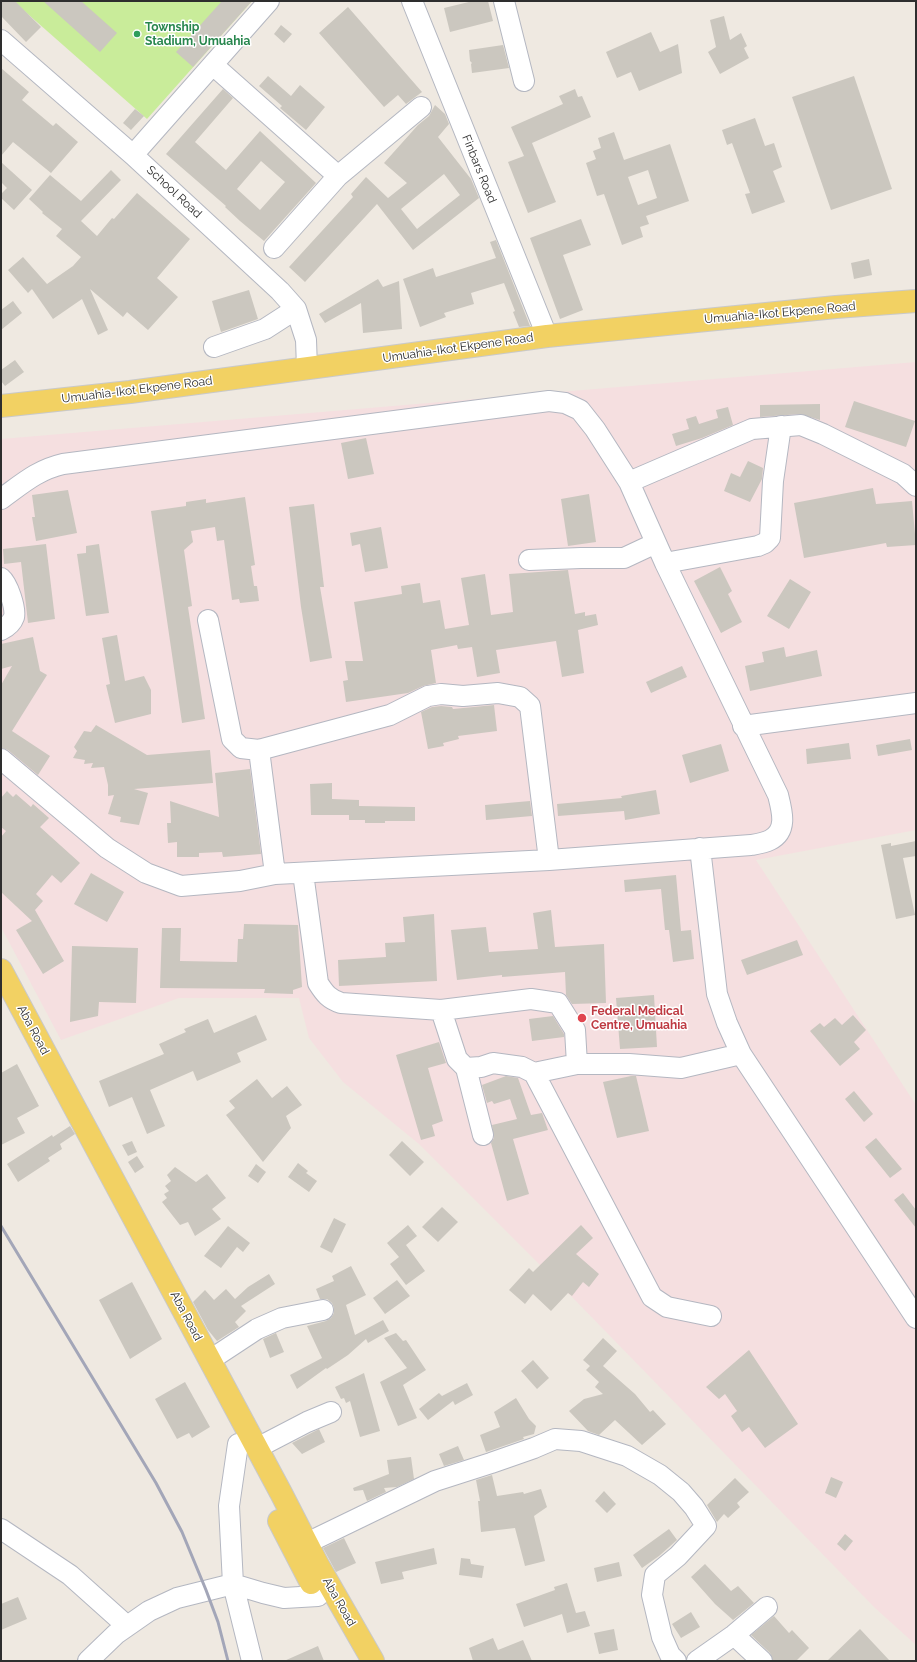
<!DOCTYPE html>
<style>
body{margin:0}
#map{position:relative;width:917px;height:1662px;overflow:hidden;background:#efe9e1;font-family:Raleway,sans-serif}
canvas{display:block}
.frame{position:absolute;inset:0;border:2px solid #2e2e2e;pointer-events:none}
</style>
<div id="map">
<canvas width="917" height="1662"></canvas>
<div class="frame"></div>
</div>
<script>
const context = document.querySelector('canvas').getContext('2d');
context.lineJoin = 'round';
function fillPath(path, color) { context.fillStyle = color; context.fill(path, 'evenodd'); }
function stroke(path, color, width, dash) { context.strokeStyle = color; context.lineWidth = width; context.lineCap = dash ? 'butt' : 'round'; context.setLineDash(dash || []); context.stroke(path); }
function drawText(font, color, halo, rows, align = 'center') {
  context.font = font + ' Raleway,sans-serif'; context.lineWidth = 3; context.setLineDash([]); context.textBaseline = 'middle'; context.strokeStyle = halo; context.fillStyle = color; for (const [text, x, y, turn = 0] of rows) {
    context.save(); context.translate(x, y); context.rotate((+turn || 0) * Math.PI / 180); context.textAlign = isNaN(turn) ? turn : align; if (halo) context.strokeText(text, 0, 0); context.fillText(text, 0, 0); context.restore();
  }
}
fillPath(new Path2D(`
 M916,362v468l-160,30 160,245v540l-41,-37 -301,-309 -155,-155 -76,-62 -34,-44 -10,-40h-120l-118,42 -60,-113v-488z`), '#f5dfe0');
fillPath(new Path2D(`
 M13,1h239l-105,118z`), '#c9ec9a');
fillPath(new Path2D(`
 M1,1h14l26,26 -15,15 -25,-26z
 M43,1h38l36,32 -17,19z
 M222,1h30l-59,66 -17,-15z
 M473,1h15l5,20 -43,11 -6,-24z
 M348,7l74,85 -16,12 -8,-9 -14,12 -65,-74z
 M724,16l6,24 11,-7 6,13 -3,2 5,10 -29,16 -12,-22 8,-5 -6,-27z
 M281,25l11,9 -8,9 -10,-9z
 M651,32l9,20 18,-8 4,29 -43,18 -8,-19 -14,6 -11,-26z
 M503,45l6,23 -37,5 -1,-9 1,-1 -2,-2 -1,-11z
 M1,68l28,24 -7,8 31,26 3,-3 22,19 -27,31 -38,-31 -12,14z
 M268,76l23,20 9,-11 25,22 -19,23 -26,-22 2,-2 -23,-20z
 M854,76l38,113 -61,21 -39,-113z
 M223,89l10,9 -38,44 31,28 34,-39 56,52 -52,58 -24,-20 -15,-14 1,-1 -60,-52zM261,161l24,21 -25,28 -23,-21z
 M575,89l3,8 4,-1 9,21 -59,26 24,59 -28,11 -20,-51 16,-6 -13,-29 52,-23 -4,-8z
 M435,105l10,9 4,10 -11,13 33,42 8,19 -66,52 -36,-46 -72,78 -16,-15 64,-70 -2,-3 15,-17 22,21 19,-15 -23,-20 34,-38 11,-9zM444,174l16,21 -43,34 -16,-20z
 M135,109l9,7 -13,14 -8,-7z
 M755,118l10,28 9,-3 8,24 -9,4 12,31 -33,12 -7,-20 5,-1 -18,-50 -5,2 -5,-15z
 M614,132l10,28 46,-16 19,57 -43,15 3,8 -9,3 3,10 -21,8 -18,-51 -7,2 -11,-33 10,-4 -3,-8 8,-3 -3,-10zM648,170l9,28 -19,7 -10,-28z
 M1,162l31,28 -18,20 -13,-12v-4l6,-6 -6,-6z
 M111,170l10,10 -40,41 16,15 15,-18 2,1 23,-26 53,46 -33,39 21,19 -30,33 -21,-18 -4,5 -33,-28 18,41 -10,5 -16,-36 -29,20 -21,-30 -4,4 -20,-23 15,-13 24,27 26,-18 8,-9 -25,-21 6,-7 -20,-16 1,-1 -14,-13 21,-24 31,26z
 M581,219l10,26 -28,10 20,55 -23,9 -30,-81z
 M496,240l34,86 -11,1 -6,-15 2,-1 -11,-28 -33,10 3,11 -30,9 2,4 -26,10 -17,-48 30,-11 3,9 60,-19 -6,-16z
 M869,259l3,16 -18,4 -3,-16z
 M378,279l5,8 16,-6 3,48 -39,4 -2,-30 -36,20 -6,-9z
 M249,290l9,29 -37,13 -9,-31z
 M13,301l9,12 -21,17v-20z
 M15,360l9,12 -19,14 -4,-5v-11z
 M854,401l61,20 -9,26 -61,-20z
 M820,404v16l-20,-6 -40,3v-12z
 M728,407l5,18 -31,13 -26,8 -4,-12 17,-5 -3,-10 10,-3 3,8 19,-6 -2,-8z
 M366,438l8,36 -26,5 -7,-36z
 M748,461l15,7 -1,11 -12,23 -26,-11 7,-18 9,4z
 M873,488l3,16 36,-3 4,44 -29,2 -1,-4 -82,15 -10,-55z
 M68,490l9,43 -41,8 -4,-24h3l-3,-22z
 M589,494l7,48 -28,4 -7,-47z
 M245,497l10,68 -4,1 3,20h3l2,15 -19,2 -1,-4 -7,1 -8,-60 -7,1 -2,-14 -24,4 2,11 -9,8 8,56 -4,1 17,112 -23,4 -31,-212 35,-5v-4l20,-3v4z
 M314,504l10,83h-4l12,71 -22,4 -9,-55 -12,-100z
 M381,527l7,41 -23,4 -5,-28 -8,2 -2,-13z
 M46,544l9,75 -27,4 -7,-61 -17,2 -1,-15z
 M99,544l10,69 -23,3 -9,-62 9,-1v-7z
 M720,567l12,24 -4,3 14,28 -21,11 -27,-52z
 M568,570l7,44 10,-2v4l11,-2 2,11 -20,5 6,43 -22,4 -6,-36 -60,9 4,23 -23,4 -5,-30 -14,2 -1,-4 -26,5 5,33 -13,3 -15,7 -62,9 -3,-21 5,-1 -3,-19h18l-9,-59 48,-8 -1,-8 19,-3 3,20 17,-3 5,29 24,-4 -8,-47 24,-4 6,41 22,-3 -4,-38z
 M790,579l21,13 -22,37 -22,-13z
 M117,635l8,46 19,-5 7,14v24l-36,9 -9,-38 4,-1 -8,-46z
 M33,637l7,34 7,4 -35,56 38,25 -12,19 -30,-25 -7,-2v-63l11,-19 -11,3v-25z
 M784,647l2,10 31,-7 5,26 -72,15 -5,-25 19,-4 -2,-10z
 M682,666l5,11 -36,16 -5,-11z
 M494,705l3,26 -39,5 1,3 -16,4 1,3 -16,3 -7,-37 11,-5 9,-1 11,1 1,2z
 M96,725l51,30 63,-5 3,33 -79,6 14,4 -9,32 -19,-3 1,-5 -13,-3 6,-19 -6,1v-11l-4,-18 -13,1 2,-5 -9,1 1,-4 -12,-2 4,-7 -3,-4 10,-16 7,1z
 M910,739l2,11 -34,6 -2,-11z
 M849,743l2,16 -44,5 -1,-15z
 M721,744l8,27 -39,12 -8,-28z
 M250,769l11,85 -38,3 -1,-5 -23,1v4h-22v-15l-9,1 -1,-20h4l-1,-22 49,16 -4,-44z
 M332,783v16l27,1v6l56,1v14h-30v2h-20v-3h-16v-5h-38l-1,-31z
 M656,790l4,24 -35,6 -1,-9 -66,5 -1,-12 65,-6 -1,-2z
 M7,791l6,6 3,-3 15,13 2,-3 16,14 -9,9 40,36 -19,20 -9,-8 -16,19 7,7 -8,9 29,51 -21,13 -27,-44 16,-9 -31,-29v-55l5,-6 -5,-4v-29z
 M530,801l2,15 -46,4 -1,-15z
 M916,841v15l-13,2 12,57 -19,4 -15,-74 10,-2v3z
 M91,873l33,19 -17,30 -33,-18z
 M676,875l5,56 10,-1 3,29 -21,3 -4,-32h-4l-4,-41 -36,3 -1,-12z
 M551,910l4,37 49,-3 2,59 -34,1 -6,-9 -1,-23 -63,5v-2l-45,5 -6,-50 35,-3 3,25 49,-3 -5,-36z
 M434,914l3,67 -98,5 -1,-26 48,-3 -1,-14 20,-1 -2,-25z
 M244,924l54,1 4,62 -9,3v4l-29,-1 1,-4 -105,-1 2,-60h19l-1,33 57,1 1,-23h5z
 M797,940l6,15 -56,20 -6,-15z
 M72,946l66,2 -2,55 -37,-1 -1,14 -28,6z
 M654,995l3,52 -37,2 -4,-51z
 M256,1015l11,25 -30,13 4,9 -44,19 -4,-10 -43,19 15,36 -18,8 -15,-37 -23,10 -10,-26 65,-27 -5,-10 27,-12 -2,-3 24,-10 6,14z
 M853,1015l13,15 -12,12 6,7 -20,17 -30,-35 10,-8 4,4 11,-9 7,7z
 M553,1016l11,18v3l-32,4 -3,-22z
 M439,1042l7,21 -18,5 15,53 -11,4 3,11 -14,4 -25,-85z
 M17,1064l22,42 -22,12 8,15 -24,12v-72z
 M506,1076l12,2 13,37 11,-2 6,17 -35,9 16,55 -22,7 -16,-58 3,-5 -2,-13 25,-6 -7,-20 -16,5 -2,-3 -5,2 -5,-18z
 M631,1076h5l13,55 -32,7 -14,-56z
 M257,1079l15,19 15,-12 15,19 -16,11 5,12 -28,34 -37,-47 9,-7 -6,-7z
 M854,1091l19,23 -9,8 -19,-23z
 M70,1126l5,8 -15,10 2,5 -14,9 2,3 -32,21 -11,-18 45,-29 1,2z
 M876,1138l26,31 -12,9 -25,-31z
 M132,1141l5,11 -9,4 -6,-11z
 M402,1141l22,21 -14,14 -21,-21z
 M137,1156l7,11 -9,6 -7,-11z
 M298,1163l10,8 -2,2 11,8 -8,11 -21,-15z
 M256,1164l10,8 -8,11 -10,-7z
 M175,1167l21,15 11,-8 19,24 -14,11 9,10 -26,17 -7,-14 -8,3 -18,-23 5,-4 -3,-4 5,-3 -4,-5 6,-5 -4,-6z
 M903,1193l13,17v18l-22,-28z
 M442,1207l16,15 -20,20 -16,-15z
 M334,1218l12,6 -14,29 -12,-6z
 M408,1225l9,11 -11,9 19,26 -19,14 -16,-21 9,-7 -12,-14z
 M581,1225l12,13 -17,16 23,20 -10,13 -6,-5 -11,14 -4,-3 -17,18 -18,-17 -8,10 -16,-14 20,-22 4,4z
 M228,1226l22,17 -7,9 -6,-5 -16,21 -17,-12z
 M351,1266l15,29 -20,10 9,30 28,-15 6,11 -21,12 -2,-4 -18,16 -21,14 -1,-1 -29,21 -7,-14 32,-17 -15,-32 19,-5 5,-3 3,-5v-5l-2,-5 -5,-4h-7l-4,-10 18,-8 -2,-5z
 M269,1274l6,10 -34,22 5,5 -11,11 4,5 -22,14 -9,-11 -15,-28 12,-12 9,10 12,-11 9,10 13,-12z
 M397,1280l13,16 -25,18 -12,-16z
 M132,1282l30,57 -32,20 -31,-59z
 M276,1333l8,19 -14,6 -7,-19z
 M396,1333l7,8 3,-1 20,30 -23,15 14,33 -19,8 -18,-44 27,-14 -23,-30z
 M603,1338l14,13 -14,15 32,28 15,18 3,-2 13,14 -24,21 -27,-25 -16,15 -11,-4 -19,-20 15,-12 19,-5 -8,-7 4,-5 -13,-12 4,-4 -7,-6z
 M749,1350l49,74 -33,24 -16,-21 -7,5 -11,-16 6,-5 -12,-17 -6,5 -13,-12z
 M533,1360l16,18 -12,11 -16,-18z
 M364,1373l16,58 -20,6 -10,-36 -4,2 -2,-5 -3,1 -6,-12z
 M185,1382l25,45 -18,11 -3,-5 -12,6 -22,-40z
 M467,1383l6,12 -18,10 -2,-4 -25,19 -9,-11 20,-16 3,3z
 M516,1398l13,21 7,7 -2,8 -11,3 1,2 -38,13 -6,-17 20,-8 -6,-15z
 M319,1429l6,13 -23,12 -10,-11z
 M458,1446l6,14 -20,6 -5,-12z
 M411,1457l3,22 -17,8 -13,1 2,4 -19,9 -4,-11 -9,1 -1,-3 36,-14 -2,-14z
 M492,1475l5,21 26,-4 1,2 17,-5 6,18 -13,9 11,45 -20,5 -10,-38 -34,4 -3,-31h2l-4,-21z
 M831,1477l12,5 -7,16 -11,-5z
 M735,1478l14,14 -12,11 3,4 -12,11 -4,-4 -7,8 -10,-17z
 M604,1491l12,13 -9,9 -12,-12z
 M669,1529l8,11 -18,16 -17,12 -9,-13z
 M845,1534l8,7 -8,10 -8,-7z
 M344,1538l12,25 -20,9 -13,-24z
 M434,1548l3,16 -35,8 2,7 -23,5 -6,-22z
 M461,1558l9,1 1,5 13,2 -2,12 -23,-3z
 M619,1562l3,14 -25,6 -3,-14z
 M705,1564l26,27 7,-5 16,17 -21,17 -18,-16 -24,-27z
 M567,1583l9,30 9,-2 5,15 -23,7 -5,-19 -38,13 -8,-23 39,-14 -1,-3z
 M18,1597l9,22 -26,11v-26z
 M691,1612l9,15 -19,11 -9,-14z
 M774,1616l15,17 3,-3 17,18 -13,13h-23l-3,-8 -19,-18z
 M614,1629l4,21 -19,4 -5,-21z
 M860,1629l30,32h-63z
 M493,1638l5,12 25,-10 9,21h-59l-4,-13z
 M318,1646l6,15h-40z`), '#cbc7bf');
const minor = new Path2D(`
 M412,1l135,335
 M504,1l20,80
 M1,40l132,115 147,136 16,18 10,31 1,28
 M213,65l125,111
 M133,155l136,-154
 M274,248l64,-72 83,-69
 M214,347l51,-18 31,-20
 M629,482l123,-53 49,-4 22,9 80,40 13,12
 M1,499c21,-15 36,-29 62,-35l486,-63 16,2 15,7 15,19 34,53 36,81 113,232c4,16 10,36 -8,45 -6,3 -13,4 -19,5l-202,15 -274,14 -35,7 -59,5 -35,-13 -39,-25 -106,-89
 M529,560l52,-2h43l32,-15
 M665,563l93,-17 7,-3 5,-5 3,-57 8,-55
 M1,578c7,6 15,30 13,39 -2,6 -7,10 -13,13
 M208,620l24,119 9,9 18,2 131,-35 38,-19 13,-2 22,2 35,-3 22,4 10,9 19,154
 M743,726l173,-23
 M259,750l16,124
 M700,848l17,146 10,29 14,31 175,264
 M303,873l15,110c7,11 11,16 23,20l100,7 16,49 9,9 15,-1 12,-4 29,4 12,6 118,224 15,10 44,9
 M441,1010l90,-11 27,4 17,27 2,34
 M466,1068l17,67
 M534,1073l43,-9h52l52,4 60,-14
 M210,1360l47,-31 25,-11 41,-8
 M238,1444l-9,62 4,78 19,77
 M257,1448l50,-26 24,-10
 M1,1529l69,46 57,51
 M307,1543l128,-62 56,-18 43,-15 21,-9 26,2 46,15 33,19 21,17 13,15 12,19 -28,30 -23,19 -3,20 10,42 8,18 6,6
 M734,1635l28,26
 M88,1661l28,-27 33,-23 28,-13 56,-14 30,9 21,5 34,-2
 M697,1661l37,-26 33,-28`);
const major = new Path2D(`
 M1,406l129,-14 417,-56 289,-29 80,-6
 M1,970l280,523 37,72 55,96
 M279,1521l32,62`);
stroke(minor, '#b4b7c1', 22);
stroke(major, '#c9c9c9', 24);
stroke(minor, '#fff', 20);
stroke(major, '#f2d163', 22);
stroke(new Path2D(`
 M1,1226l155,257 26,49 24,58 12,32 10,39`), '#a3a6b8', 3);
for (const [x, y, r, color] of [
 [137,34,4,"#2e9e5b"],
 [582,1018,5,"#e0444e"]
]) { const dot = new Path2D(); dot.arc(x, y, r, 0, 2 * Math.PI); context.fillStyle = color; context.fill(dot); stroke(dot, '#fff', 1.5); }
drawText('bold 12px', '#27864d', '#fff', [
 ["Township",145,27],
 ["Stadium, Umuahia",145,41]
], 'left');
drawText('12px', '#2e2e2e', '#fff', [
 ["Finbars Road",479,169,68],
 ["School Road",174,192,43],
 ["Umuahia-Ikot Ekpene Road",780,313,-5],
 ["Umuahia-Ikot Ekpene Road",458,348,-8],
 ["Umuahia-Ikot Ekpene Road",137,390,-7],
 ["Aba Road",33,1030,62],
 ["Aba Road",186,1316,62],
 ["Aba Road",339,1602,60]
]);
drawText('bold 12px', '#be3a42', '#fff', [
 ["Federal Medical",591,1011],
 ["Centre, Umuahia",591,1025]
], 'left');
</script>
